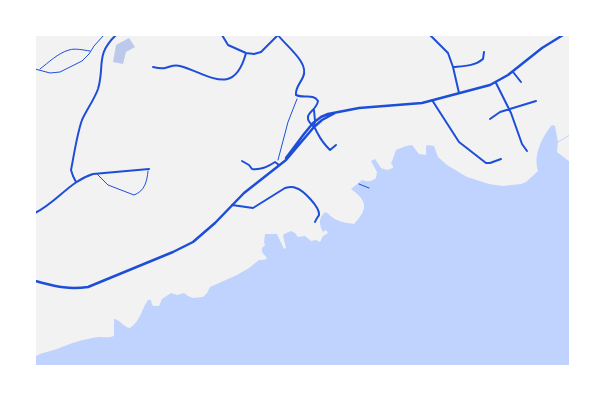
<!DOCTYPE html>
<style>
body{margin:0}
#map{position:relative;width:605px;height:401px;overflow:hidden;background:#f2f2f2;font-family:"Alegreya Sans",sans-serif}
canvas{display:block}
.frame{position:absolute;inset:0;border:36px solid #fff;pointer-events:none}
</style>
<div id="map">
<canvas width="605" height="401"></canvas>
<div class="frame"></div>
</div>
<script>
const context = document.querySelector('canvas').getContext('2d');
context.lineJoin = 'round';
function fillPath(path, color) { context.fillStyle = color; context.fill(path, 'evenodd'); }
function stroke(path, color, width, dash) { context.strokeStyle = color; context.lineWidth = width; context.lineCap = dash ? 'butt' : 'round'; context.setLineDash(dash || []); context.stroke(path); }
fillPath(new Path2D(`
 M552,125l3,1 3,16 -1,10 13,10v204h-535v-9c7,-5 14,-5 22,-8 14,-6 27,-10 42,-12 5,0 10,1 15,-1v-17h1c6,2 9,8 15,9 11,-8 11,-18 18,-28h3l1,5 2,1h5l3,-7 9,-6 6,2 7,-2 4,3 5,2 10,-1 4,-4 3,-6 27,-12 12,-7 10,-8h3l5,-1c-1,-5 -6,-4 -5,-11l3,-3 -1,-3 1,-8h12l7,15 2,-1 -3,-12 1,-2 7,-3 4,2 3,4 7,-1 6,5 5,-1 4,2 3,-6 5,-3 -2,-3 -3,2c-4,-8 -5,-13 2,-20 8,4 0,0 7,5 6,5 15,6 22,7 15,-16 13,-23 -3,-35l11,-9c6,2 9,2 14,-2l1,-6 -6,-11 4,-2 6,9 6,2 6,-2v-2l-2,-2 5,-14 10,-4 6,-1 7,9 7,1v-9l2,-1 6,1 4,11 9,8 20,12 22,7 14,2 18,-2 5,-2 12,-11c-5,-16 4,-34 14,-46z`), '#bfd3fe');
stroke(new Path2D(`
 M558,142l12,-7`), '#bfd3fe', 1);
fillPath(new Path2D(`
 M129,38l6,9 -9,5 -3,12 -10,-2 3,-17z`), '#bdc9ec');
stroke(new Path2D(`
 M35,69l15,4 10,-1 22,-11 7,-7 5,-8 10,-11
 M40,69c8,-6 18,-16 29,-19 6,-2 14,0 21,1
 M278,160l10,-38 9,-23
 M359,184l10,4`), '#1d4ed8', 1);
stroke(new Path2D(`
 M97,174l11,11 26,10c11,-4 13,-14 14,-24`), '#1d4ed8', 1);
stroke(new Path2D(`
 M178,35h7
 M222,35l6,10 18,8 8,1 7,-2 17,-17
 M278,35c8,11 32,28 25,42 -3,7 -8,11 -7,18 8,4 17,-2 22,6 -1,8 -10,11 -10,16 -1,5 4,7 6,10 2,2 2,4 4,7 3,6 7,11 12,16l6,-5
 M430,35l18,18 5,14 6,26
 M153,67c4,1 8,2 12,1 5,-1 9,-4 15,-2 29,8 54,32 66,-13
 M453,67c11,-1 22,-1 30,-8l1,-7
 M513,72l8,10
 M496,83l15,30 11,31 5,7
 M432,100l27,42 27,21h4l11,-4
 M314,110l1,11 -1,6
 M490,119l10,-7 36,-11
 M242,161l7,4 3,4c9,1 15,-2 23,-7l4,3
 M76,182l-3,-6 -2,-6c3,-15 6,-36 11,-50 5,-11 12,-20 16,-31 7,-23 -3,-34 18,-54
 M232,205l21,3 32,-20c4,-1 7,-2 11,0 7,2 24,19 23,27 -1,2 -3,4 -4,7
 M35,213c21,-10 35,-32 58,-39l56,-5`), '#1d4ed8', 2);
stroke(new Path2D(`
 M286,158l18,-24 9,-11 8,-6 7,-3 31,-6 63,-5 68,-18 18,-10 34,-27 21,-13
 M35,281c20,5 32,9 53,6l85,-35 20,-10 22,-19 29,-30 42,-33 28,-33 8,-7 13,-7`), '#1d4ed8', 2.5);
</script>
